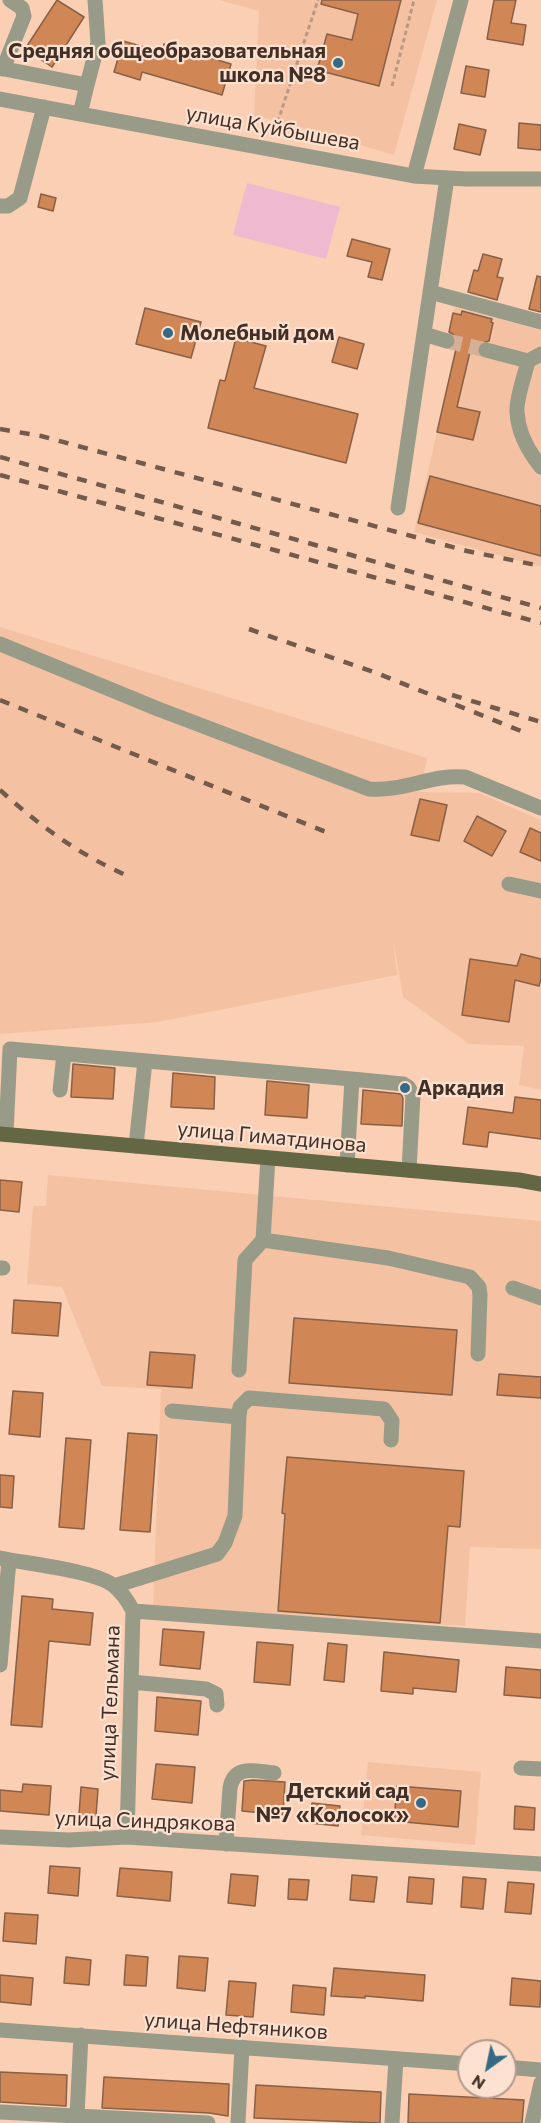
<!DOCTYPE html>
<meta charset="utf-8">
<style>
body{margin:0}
#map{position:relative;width:541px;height:2123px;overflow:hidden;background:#fbcfb3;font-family:Commissioner,sans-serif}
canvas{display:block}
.north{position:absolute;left:457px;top:2039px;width:60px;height:60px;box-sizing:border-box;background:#fce0d0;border:2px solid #b29a8c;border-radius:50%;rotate:213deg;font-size:16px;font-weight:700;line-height:24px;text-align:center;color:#423026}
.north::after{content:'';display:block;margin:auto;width:21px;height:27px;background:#346a85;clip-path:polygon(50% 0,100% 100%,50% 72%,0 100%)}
</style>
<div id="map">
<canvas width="541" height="2123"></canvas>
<div class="north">N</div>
</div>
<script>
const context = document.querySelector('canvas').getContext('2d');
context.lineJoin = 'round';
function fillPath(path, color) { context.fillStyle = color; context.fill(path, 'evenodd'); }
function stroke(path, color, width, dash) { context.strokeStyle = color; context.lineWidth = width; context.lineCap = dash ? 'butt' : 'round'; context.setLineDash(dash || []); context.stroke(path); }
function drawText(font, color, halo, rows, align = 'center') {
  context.font = font + ' Commissioner,sans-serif'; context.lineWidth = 4.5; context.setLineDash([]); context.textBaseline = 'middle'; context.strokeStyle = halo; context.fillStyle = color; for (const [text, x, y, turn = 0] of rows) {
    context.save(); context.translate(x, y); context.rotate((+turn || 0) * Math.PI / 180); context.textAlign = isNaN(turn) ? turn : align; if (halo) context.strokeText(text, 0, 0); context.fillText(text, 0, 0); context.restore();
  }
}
fillPath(new Path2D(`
 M219,0h218l-43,155 -117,-34 -23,-5 5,-105z
 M455,307l86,23v237l-127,-35 42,-183 -10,-3z
 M0,627l427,131 -7,34 59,1 62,27v270l-22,-5 5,-39 -55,-2 -66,-47 -10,-58 4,36 -239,47 -158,12z
 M48,1175l493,46v328l-71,-2 -5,79 -312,-18 8,-219 -59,-3 -40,-99 -35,-3 6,-78h13z
 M368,1762l113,10 -6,73 -114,-10z`), '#f4c2a2');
fillPath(new Path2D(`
 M247,183l93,24 -14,52 -93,-24z`), '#efb9cf');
const building = new Path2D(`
 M57,0l27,17 -32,50 -27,-18z
 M322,0h79l-22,86 -62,-16 10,-36 25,6 6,-26 -37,-10z
 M494,0h22l-5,23 15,2 -3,20 -36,-6z
 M123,41l39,11 2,-8 67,20 -9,31 -80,-23 -2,8 -26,-8z
 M466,66l23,4 -4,27 -24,-4z
 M519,123l22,2v25l-23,-2z
 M459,124l27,6 -6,25 -26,-6z
 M41,194l15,4 -3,13 -15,-4z
 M352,239l38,10 -8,31 -14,-3 4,-15 -25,-6z
 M483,254l19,5 -5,18 6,1 -6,22 -29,-8 6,-22 4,1z
 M537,276l4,1v35l-12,-3z
 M145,308l56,14 -10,36 -55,-14z
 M462,311l30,8 -1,3 2,1 -4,18 -10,3 -2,9 -7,-1 -13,55 23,5 -7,28 -36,-8 19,-83 -2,-1 2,-5 -2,-8 -5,-3 4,-19 8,2z
 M339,337l25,7 -7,25 -25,-7z
 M236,338l30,8 -12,42 104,26 -12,49 -138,-35 12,-48 5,1z
 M430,476l111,30v50l-123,-33z
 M420,799l27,6 -8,36 -28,-6z
 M477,816l29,15 -14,25 -28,-15z
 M530,828l11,5v28l-21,-9z
 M521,954l20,5v20l-2,7 -24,-6 -6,42 -47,-7 8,-56 47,7z
 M73,1064l42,4 -2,31 -42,-2z
 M173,1073l42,4 -1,32 -43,-2z
 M267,1081l42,4 -2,33 -42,-3z
 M363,1090l38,4 2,4 -1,28 -41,-2z
 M515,1097l26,3v39l-52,-7 -2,15 -24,-3 5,-37 45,6z
 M0,1180l22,2 -3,30 -19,-2z
 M14,1300l47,3 -3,33 -46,-3z
 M294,1318l163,12 -5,65 -163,-12z
 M150,1352l45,3 -3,33 -45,-3z
 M499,1374l42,3v21l-44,-3z
 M13,1391l30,2 -3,44 -31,-3z
 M128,1433l29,2 -7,97 -30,-2z
 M66,1438l25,2 -7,89 -25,-2z
 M287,1457l177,14 -4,56 -12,-1 -8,97 -162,-12 7,-97 -3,-1z
 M0,1475l14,1 -2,32 -12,-1z
 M22,1596l31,3 -1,10 41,4 -3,32 -41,-4 -7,86 -31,-2z
 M163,1629l41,3 -4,37 -40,-4z
 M257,1642l36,3 -3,40 -36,-3z
 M328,1643l19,2 -3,37 -20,-2z
 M384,1652l75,8 -3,32 -43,-4v6l-32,-3z
 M506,1667l35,3v28l-37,-3z
 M157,1697l44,4 -3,34 -43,-4z
 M156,1764l39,3 -3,36 -40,-4z
 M253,1780l32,2 -2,33 -41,-4 2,-30z
 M23,1784l28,2 -2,29 -49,-4v-21l22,2z
 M397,1786l64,5 -3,36 -64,-6z
 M81,1787l17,2 -2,27 -17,-1z
 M312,1803l28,3 -2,20 -28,-3z
 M515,1806l20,2 -1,22 -20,-1z
 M50,1866l30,2 -2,28 -30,-3z
 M120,1868l52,4 -2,29 -53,-5z
 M231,1874l27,2 -3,30 -27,-3z
 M352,1875l25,2 -3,25 -24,-2z
 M409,1877l25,2 -2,25 -25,-2z
 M463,1877l23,2 -3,30 -22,-2z
 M289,1879l20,1 -2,20 -19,-1z
 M508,1882l26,2 -3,30 -26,-2z
 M5,1913l33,2 -2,29 -33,-3z
 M126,1955l22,2 -2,29 -22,-1z
 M179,1956l29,2 -3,33 -28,-3z
 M66,1957l25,3 -2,25 -25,-2z
 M334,1968l91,7 -2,26 -58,-5v2l-34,-2z
 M0,1975l33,3 -2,27 -31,-3z
 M512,1978l29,3 -1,26 -30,-2z
 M229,1981l27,2 -3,34 -27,-2z
 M293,1985l33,3 -2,27 -33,-3z
 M0,2072l67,3 -1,31 -66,-4z
 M104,2077l125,7 -1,32 -19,-3 -107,-5z
 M256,2085l125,7 -1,31 -126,-5z
 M409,2094l115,6 -2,23h-114z`);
fillPath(building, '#d18655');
stroke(building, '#886048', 1.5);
stroke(new Path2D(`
 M447,341l39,9`), '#d6af97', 15, [15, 8]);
stroke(new Path2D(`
 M392,86l22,-86
 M273,136l45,-136`), '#bb9882', 3, [4.5, 3]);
stroke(new Path2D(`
 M0,68l87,17 11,-42 -3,-43
 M3,69l21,-53 -2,-8 -12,-8
 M0,99l414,77 52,3h75
 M80,114l7,-29
 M414,176l47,-176
 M0,206h8l12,-8 24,-91
 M430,292l111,30
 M424,334l23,7
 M486,350l42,11
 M541,354l-13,7c-3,14 -12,37 -11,51 1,20 11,39 24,55
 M398,508l49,-330
 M0,644l158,65 211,80c34,3 63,-15 96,-12l76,31
 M509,884l32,7
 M60,1090l4,-36
 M6,1134l4,-85 342,30 51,5 5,3 5,8 -4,75
 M136,1146l9,-85
 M347,1165l5,-86
 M263,1240l125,18 82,19 9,10 1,8 -2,59
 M0,1268h3
 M513,1288l28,10
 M239,1370l6,-110 18,-20 5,-82
 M172,1411l67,6
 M0,1558c29,6 91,12 113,27 9,7 15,16 20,26l-6,226
 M114,1586l103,-32 8,-11 10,-27 4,-99 1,-10 9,-9 135,11 8,12 -1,19
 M133,1611l408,30
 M0,1665l9,-105
 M131,1682l75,7 10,5 1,11
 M521,1768l20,1
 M0,1837l69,3 58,-3 414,27
 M226,1844l4,-56c4,-24 25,-17 44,-15
 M0,2030l469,34
 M81,2035l-4,81 131,7
 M505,2067l36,3
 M0,2112l77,4
 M238,2123l4,-76
 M392,2123l4,-64
 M532,2123l9,-40`), '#989b87', 15);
stroke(new Path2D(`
 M0,1134l519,46 22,4`), '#636743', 15);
stroke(new Path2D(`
 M0,429l41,7 426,115 74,15
 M0,457l541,151
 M0,475l541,148
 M249,629l125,43 152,61
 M452,695l89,27
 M0,700l331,134
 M0,790c42,38 80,65 132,88`), '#735a4b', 4.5, [10, 10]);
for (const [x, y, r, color] of [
 [338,63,6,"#346a85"],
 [168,333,6,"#346a85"],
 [405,1088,6,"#346a85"],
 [421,1803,6,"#346a85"]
]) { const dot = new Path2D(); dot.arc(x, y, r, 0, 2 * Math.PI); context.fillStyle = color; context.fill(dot); stroke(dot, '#fce0d0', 2); }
drawText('bold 21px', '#423026', '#fce0d0', [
 ["Средняя общеобразовательная",326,51],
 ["школа №8",326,75],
 ["Молебный дом",180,333,"left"],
 ["Аркадия",417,1088,"left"],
 ["Детский сад",409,1791],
 ["№7 «Колосок»",409,1815]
], 'right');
drawText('21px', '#423026', '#fce0d0', [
 ["улица Куйбышева",273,128,10],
 ["улица Гиматдинова",272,1137,5],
 ["улица Тельмана",110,1703,-88],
 ["улица Синдрякова",145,1821,2],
 ["улица Нефтяников",236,2026,4]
]);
</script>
